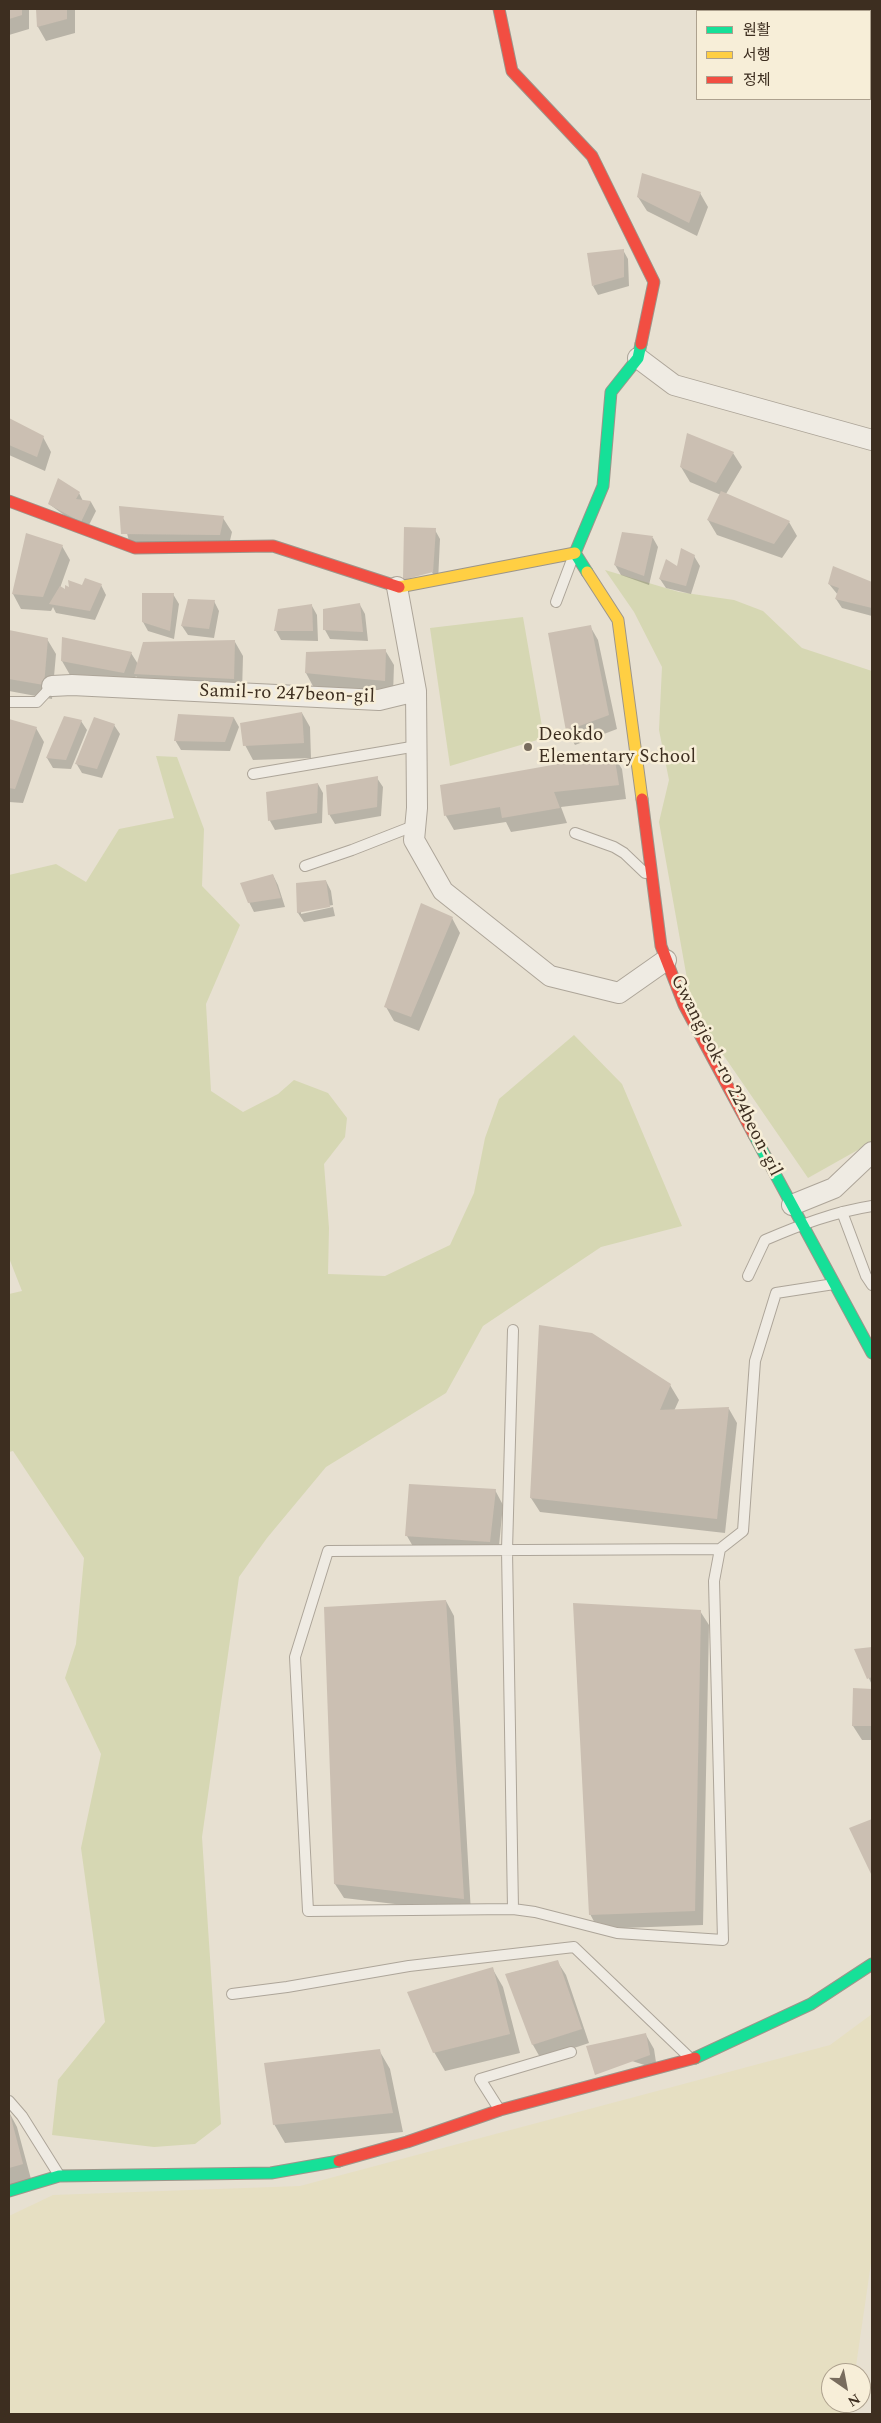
<!DOCTYPE html>
<meta charset="utf-8">
<style>
body{margin:0}
#map{position:relative;width:881px;height:2423px;overflow:hidden;background:#e7e0d1;font-family:Spectral,"Noto Sans KR",serif}
canvas{display:block}
.frame{position:absolute;inset:0;border:10px solid #3d2e20;pointer-events:none}
.legend{position:absolute;left:696px;top:10px;width:175px;height:90px;box-sizing:border-box;background:#f7eed8;border:1px solid #ada18e;margin:0;padding:6px 9px;list-style:none;font-size:15px;color:#3d2e20}
.legend li{display:flex;align-items:center;gap:10px;height:25px}
.legend b{width:25px;border:1px solid #ada18e}
.north{position:absolute;left:821px;top:2363px;width:50px;height:50px;box-sizing:border-box;background:#f7eed8;border:1px solid #ada18e;border-radius:50%;rotate:147deg;font-size:14px;font-weight:700;line-height:20px;text-align:center;color:#3d2e20}
.north::after{content:'';display:block;margin:auto;width:18px;height:22px;background:#786c5e;clip-path:polygon(50% 0,100% 100%,50% 72%,0 100%)}
</style>
<div id="map">
<canvas width="881" height="2423"></canvas>
<div class="frame"></div>
<ul class="legend">
<li><b style="height:6px;background:#16e098"></b>원활</li>
<li><b style="height:6px;background:#ffcf43"></b>서행</li>
<li><b style="height:6px;background:#f24e42"></b>정체</li>
</ul>
<div class="north">N</div>
</div>
<script>
const context = document.querySelector('canvas').getContext('2d');
context.lineJoin = 'round';
function fillPath(path, color) { context.fillStyle = color; context.fill(path, 'evenodd'); }
function stroke(path, color, width, dash) { context.strokeStyle = color; context.lineWidth = width; context.lineCap = dash ? 'butt' : 'round'; context.setLineDash(dash || []); context.stroke(path); }
function drawText(font, color, halo, rows, align = 'center') {
  context.font = font + ' Spectral,serif'; context.lineWidth = 5; context.setLineDash([]); context.textBaseline = 'middle'; context.strokeStyle = halo; context.fillStyle = color; for (const [text, x, y, turn = 0] of rows) {
    context.save(); context.translate(x, y); context.rotate((+turn || 0) * Math.PI / 180); context.textAlign = isNaN(turn) ? turn : align; if (halo) context.strokeText(text, 0, 0); context.fillText(text, 0, 0); context.restore();
  }
}
fillPath(new Path2D(`
 M872,2014v242l-17,117h-24v30h20l-2,11h-840v-198l44,-21 247,-9 530,-141z`), '#e6dfc2');
fillPath(new Path2D(`
 M605,570l74,22 55,8 29,11 39,37 70,23v471l-64,36 -95,-138 -22,-39 -32,-179 10,-42 -10,-50 3,-63 -28,-55z
 M523,617l21,121 -94,28 -20,-138z
 M156,756l21,1 27,72 -2,57 38,39 -34,79 5,87 32,21 35,-18 16,-14 34,13 19,25 -2,19 -21,27 5,64 -1,46 57,2 65,-31 24,-52 11,-55 14,-39 75,-64 48,49 60,142 -81,21 -118,79 -37,67 -120,74 -59,71 -28,39 -37,260 19,287 -26,20 -41,3 -102,-12 6,-55 47,-58 -24,-174 20,-94 -36,-76 11,-34 8,-86 -71,-107 -4,1v-158l13,-3 -13,-33v-383l47,-11 30,18 33,-53 55,-11z`), '#d6d7b3');
fillPath(new Path2D(`
 M9,9h20v20l-20,6z
 M37,9h38v24l-29,8 -8,-14z
 M728,9h41l9,2h-50z
 M700,193l8,14 -11,29 -50,-25 -9,-14z
 M623,250l5,9 1,27 -31,9 -5,-9z
 M9,420l34,17 8,15 -6,19 -36,-16z
 M733,453l9,14 -16,27 63,28 8,14 -15,22 -65,-23 -9,-15 13,-25 -31,-13 -9,-15z
 M79,493l4,8 8,1 5,9 -10,20 -37,-27z
 M120,508l103,10 9,14 -4,17 -97,-1z
 M405,528l30,2 5,9 -2,43z
 M623,533l30,5 5,9 -9,38 -28,-10 -6,-10z
 M27,535l35,11 8,14 -10,28 6,3 4,-2 31,-4 5,10 -11,25 -39,-7 -3,-6 -2,4 -30,-2 -8,-15z
 M694,556l6,10 -9,28 -25,-6 -6,-9z
 M834,568l38,15v33l-30,-8 -6,-9 2,-4 -9,-11z
 M173,594l6,10 -5,35 -26,-8 -5,-9z
 M214,601l5,10 -5,27 -26,-3 -6,-9z
 M360,605l5,9 3,27 -38,-2 -5,-9z
 M312,606l5,9 1,26 -37,-1 -5,-9z
 M590,626l8,14 19,89 -42,16 -8,-14z
 M9,631l38,8 9,15 -4,45 -43,-8z
 M235,642l8,14 -1,37 -99,-5 -7,-12 -4,11 -62,-12 -8,-14 69,-8 7,11z
 M385,650l9,15 -1,30 -79,-7 -8,-15 1,-19z
 M302,713l8,14 1,31 -58,2 -8,-15z
 M179,716l55,2 5,9 -9,24 -49,-1 -6,-10z
 M65,718l16,3 6,9 -16,39 -18,-1 -6,-10z
 M9,721l27,7 8,14 -21,61 -14,-1z
 M114,725l6,9 -18,44 -20,-5 -6,-10z
 M613,755l9,14 4,30 -65,8 6,16 -56,9 -5,-10 -52,8 -8,-14 -5,-30z
 M377,778l6,9 -2,29 -46,8 -6,-10z
 M318,784l5,9 -1,30 -47,7 -5,-9 -3,-28z
 M273,875l5,10 7,22 -31,5 -5,-10z
 M326,881l5,10 2,14 -32,6v3l32,-7 2,9 -31,6 -6,-9 -1,-29z
 M452,918l8,15 -41,98 -25,-10 -8,-14z
 M670,1385l9,15 -5,11 55,-2 8,14 -12,110 -185,-21 -9,-14z
 M495,1490l8,15 -5,51 -83,-6 -8,-14z
 M446,1601l8,15 17,297 -127,-15 -9,-14z
 M700,1611l9,14 -6,300 -105,4 -8,-15z
 M872,1648v37l-16,-35z
 M855,1689l17,1v50h-10l-9,-14z
 M872,1821v52l-21,-44z
 M557,1961l9,14 23,68 -48,16 -8,-14 -26,-71z
 M492,1968l11,19 17,66 -75,18 -11,-19z
 M646,2035l8,14 3,20 -69,-22z
 M379,2050l11,19 13,63 -118,11 -11,-19z
 M9,2112l8,15 14,52 -22,6z`), '#0003');
fillPath(new Path2D(`
 M9,9h13v6l-13,4z
 M36,9h31v10l-30,8z
 M727,9h46l7,2h-54z
 M642,173l59,19 -12,31 -52,-26z
 M624,249v28l-32,9 -5,-33z
 M9,418l35,18 -7,21 -28,-12z
 M687,433l47,19 -18,31 -36,-16z
 M58,478l22,14 -4,7 15,2 -10,21 -33,-18z
 M721,491l69,30 -16,23 -67,-24z
 M119,506l105,10 -4,19 -99,-1z
 M404,527l32,1 -3,44 -30,8z
 M622,532l31,4 -9,40 -30,-11z
 M26,533l37,12 -20,52 -31,-3z
 M681,548l14,7 -9,31 -27,-7 7,-20 11,7z
 M833,566l39,16v26l-37,-9 4,-11 -11,-4z
 M85,578l17,6 -12,27 -41,-7 11,-18 5,3v-4l4,2 -1,-7 14,5z
 M142,593h32l-4,38 -28,-9z
 M188,599l27,1 -6,29 -28,-3z
 M360,603l3,29 -40,-2v-21z
 M312,604l1,27h-39l4,-22z
 M591,625l18,90 -43,16 -18,-98z
 M9,630l39,8 -4,47 -35,-6z
 M62,637l70,15 -8,21 -63,-12z
 M235,640l-1,39 -100,-5 9,-32z
 M386,649l-1,32 -80,-8 1,-21z
 M302,712l2,31 -61,3 -3,-23z
 M178,714l56,3 -9,25 -51,-1z
 M64,716l18,4 -16,40 -20,-2z
 M94,717l21,7 -18,45 -22,-5z
 M9,719l28,8 -22,62 -6,-1z
 M614,754l5,31 -65,7 6,16 -58,10 -2,-11 -56,9 -4,-31z
 M378,776l-1,31 -49,8 -2,-30z
 M318,783l-1,30 -49,8 -2,-29z
 M273,874l8,24 -33,5 -8,-20z
 M326,880l4,27 -33,6 -1,-30z
 M421,903l32,14 -42,100 -27,-10z
 M539,1325l53,8 79,51 -11,26 69,-3 -12,112 -187,-21z
 M409,1484l87,5 -6,53 -85,-6z
 M446,1600l18,299 -130,-15 -10,-277z
 M573,1603l128,7 -6,301 -106,4z
 M872,1647v30l-5,2 -13,-30z
 M853,1688l19,1v37h-20z
 M872,1819v57l-23,-48z
 M558,1960l24,69 -50,16 -27,-71z
 M493,1967l17,67 -77,19 -26,-61z
 M646,2033l4,22 -55,20 -9,-29z
 M380,2049l13,64 -120,12 -9,-62z
 M9,2110l14,54 -14,4z`), '#cbbfb2');
const lane = new Path2D(`
 M556,602l17,-45
 M9,702h28l15,-16
 M253,774l164,-28
 M575,833l39,14 10,6 21,20
 M305,866l47,-16 64,-25
 M842,1212l24,64 6,9
 M748,1276l17,-36c35,-15 69,-28 107,-34
 M513,1330l-6,220 6,359 -205,2 -13,-254 33,-106 392,-2 23,-18 12,-170 21,-68 58,-9
 M513,1909l22,3 82,21 106,7 -9,-359 6,-32
 M232,1994l55,-7 122,-21 165,-19 115,110
 M9,2101l13,15 37,59
 M499,2109l-19,-30 91,-27`);
const street = new Path2D(`
 M638,358l36,27 198,55
 M52,686l20,-1 307,15 37,-9 -19,-104
 M416,691l1,117 -3,32 29,51 107,85 69,17 47,-33
 M792,1205l42,-17 38,-36`);
const fast = new Path2D(`
 M587,572l-12,-19 28,-67 8,-94 27,-34 3,-14
 M754,1135l118,218
 M695,2058l116,-54 61,-40
 M9,2191l50,-15 212,-3 68,-12`);
const slow = new Path2D(`
 M587,572l31,48 24,179
 M399,587l176,-34`);
const jam = new Path2D(`
 M499,9l13,62 80,85 62,126 -13,62
 M9,501l126,47 138,-2 126,41
 M642,799l19,147 23,59 70,130
 M339,2161l68,-19 93,-32 195,-52`);
stroke(lane, '#ada599', 12);
stroke(street, '#ada599', 22);
stroke(fast, '#9c958a', 13);
stroke(slow, '#9c958a', 13);
stroke(jam, '#9c958a', 13);
stroke(lane, '#efebe3', 10);
stroke(street, '#efebe3', 20);
stroke(fast, '#16e098', 11);
stroke(slow, '#ffcf43', 11);
stroke(jam, '#f24e42', 11);
for (const [x, y, r, color] of [
 [528,747,5,"#786c5e"]
]) { const dot = new Path2D(); dot.arc(x, y, r, 0, 2 * Math.PI); context.fillStyle = color; context.fill(dot); stroke(dot, '#f7eed8', 2); }
drawText('19px', '#3d2e20', '#f7eed8', [
 ["Samil-ro 247beon-gil",287,695,2],
 ["Gwangjeok-ro 224beon-gil",725,1076,63]
]);
drawText('19px', '#3d2e20', '#f7eed8', [
 ["Deokdo",538,736],
 ["Elementary School",538,758]
], 'left');
</script>
